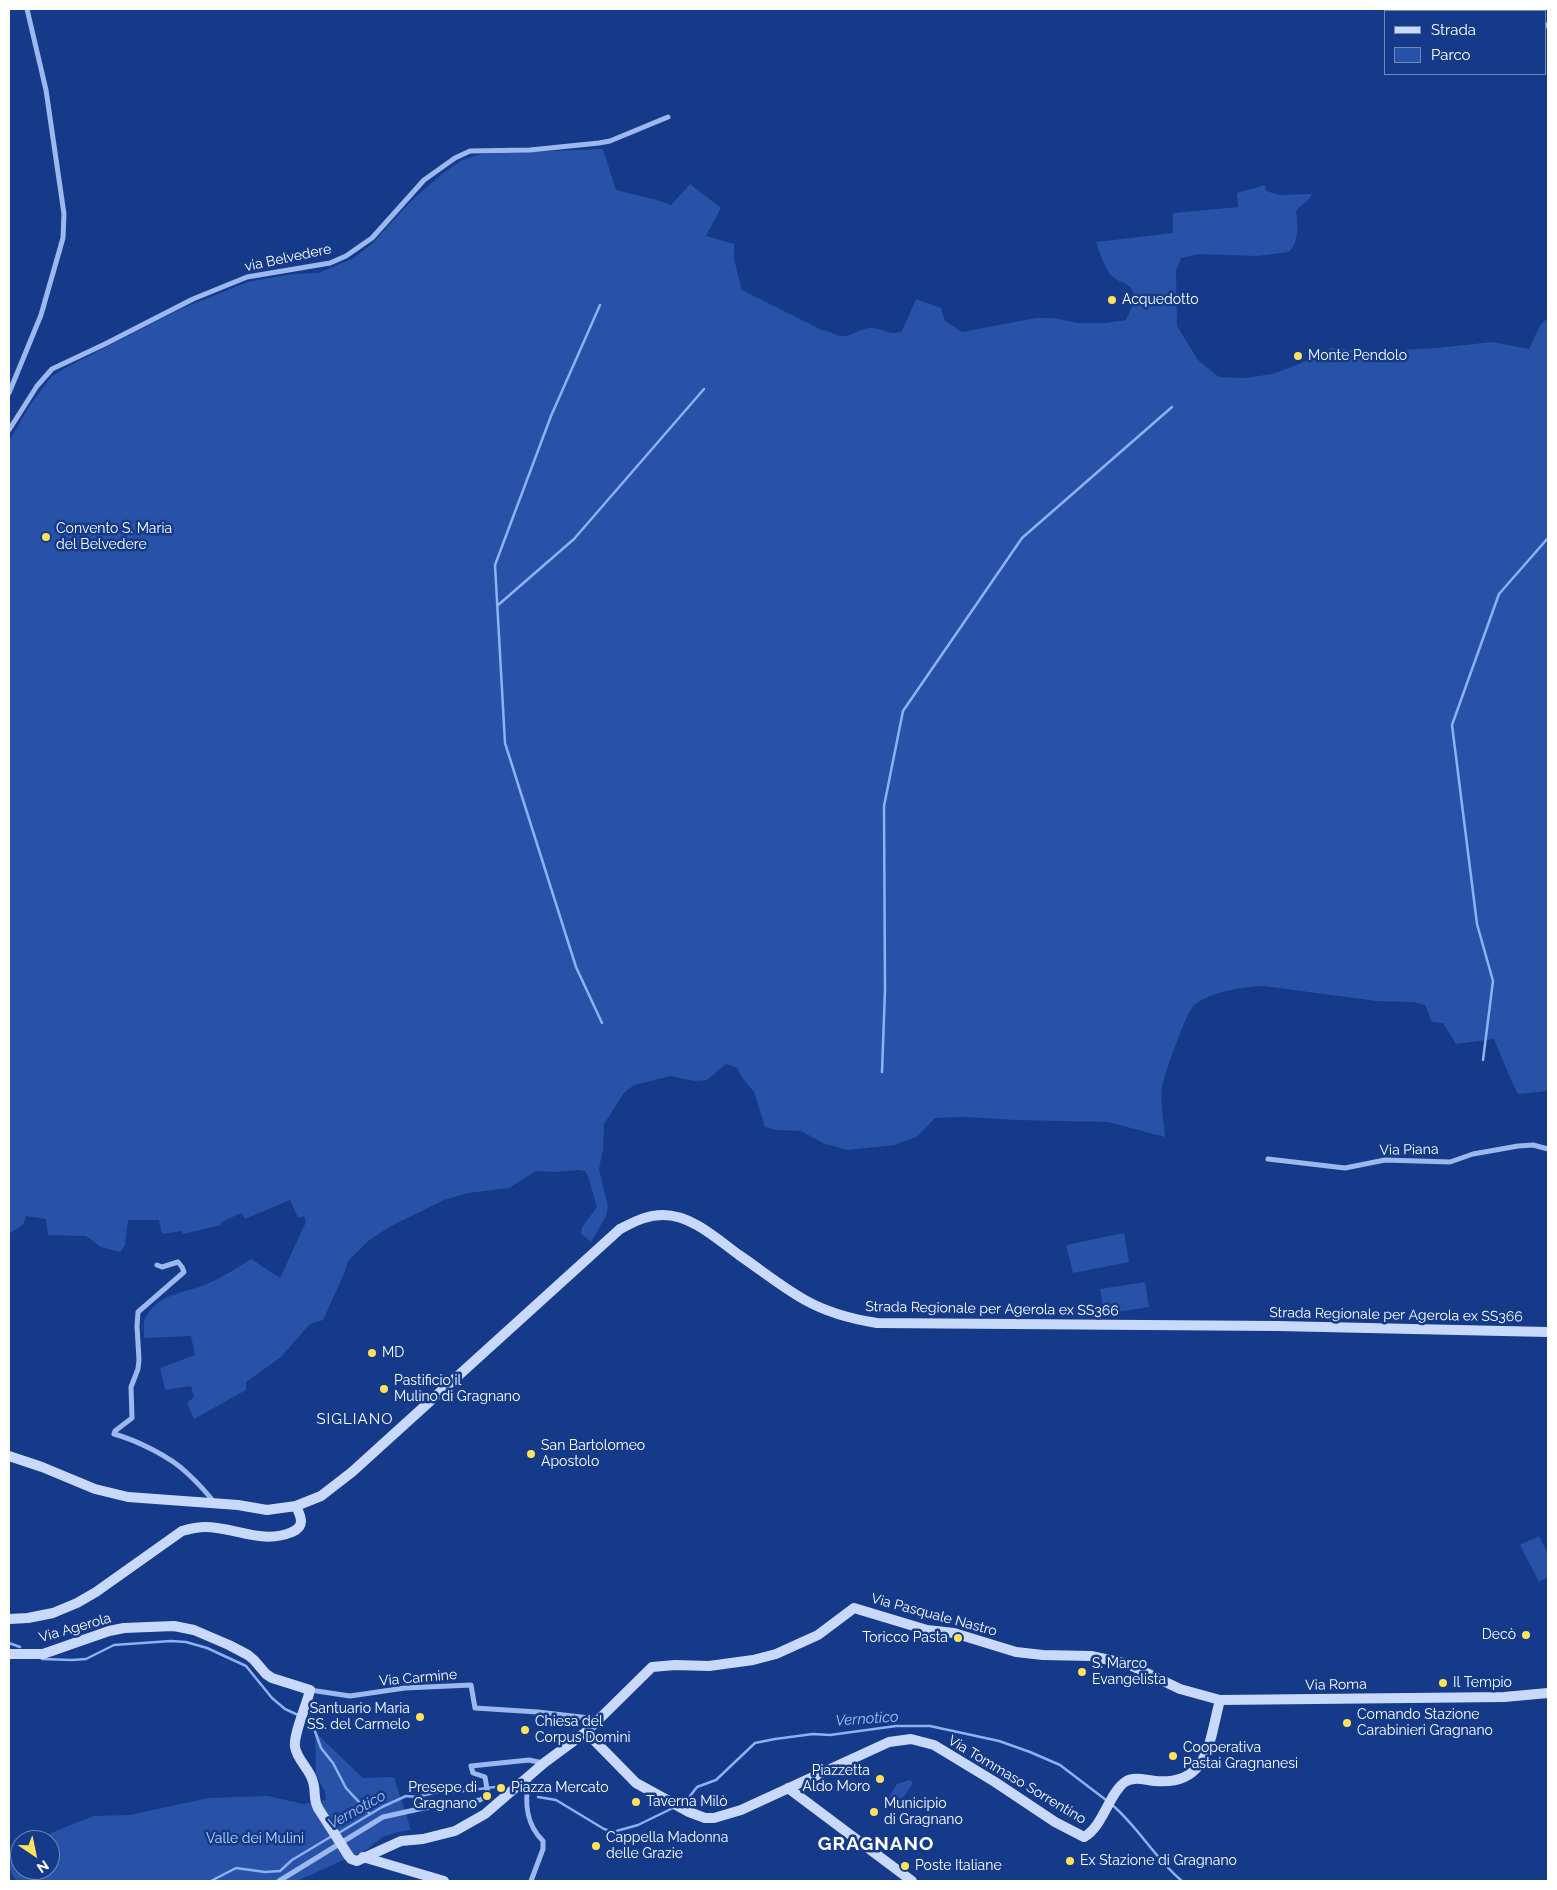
<!DOCTYPE html>
<meta charset="utf-8">
<style>
body{margin:0}
#map{position:relative;width:1557px;height:1890px;overflow:hidden;background:#143a89;font-family:Raleway,sans-serif}
canvas{display:block}
.frame{position:absolute;inset:0;border:10px solid #fff;pointer-events:none}
.legend{position:absolute;left:1384px;top:10px;width:162px;height:65px;box-sizing:border-box;background:#143a89;border:1px solid #7289b8;margin:0;padding:6px 9px;list-style:none;font-size:15px;color:#fff}
.legend li{display:flex;align-items:center;gap:10px;height:25px}
.legend b{width:25px;border:1px solid #7289b8}
.north{position:absolute;left:10px;top:1830px;width:50px;height:50px;box-sizing:border-box;background:#143a89;border:1px solid #7289b8;border-radius:50%;rotate:146deg;font-size:14px;font-weight:700;line-height:20px;text-align:center;color:#fff}
.north::after{content:'';display:block;margin:auto;width:18px;height:22px;background:#ffe25a;clip-path:polygon(50% 0,100% 100%,50% 72%,0 100%)}
</style>
<div id="map">
<canvas width="1557" height="1890"></canvas>
<div class="frame"></div>
<ul class="legend">
<li><b style="height:6px;background:#c9d9fb"></b>Strada</li>
<li><b style="height:14px;background:#2752a8"></b>Parco</li>
</ul>
<div class="north">N</div>
</div>
<script>
const context = document.querySelector('canvas').getContext('2d');
context.lineJoin = 'round';
function fillPath(path, color) { context.fillStyle = color; context.fill(path, 'evenodd'); }
function stroke(path, color, width, dash) { context.strokeStyle = color; context.lineWidth = width; context.lineCap = dash ? 'butt' : 'round'; context.setLineDash(dash || []); context.stroke(path); }
function drawText(font, color, halo, rows, align = 'center') {
  context.font = font + ' Raleway,sans-serif'; context.lineWidth = 5; context.setLineDash([]); context.textBaseline = 'middle'; context.strokeStyle = halo; context.fillStyle = color; for (const [text, x, y, turn = 0] of rows) {
    context.save(); context.translate(x, y); context.rotate((+turn || 0) * Math.PI / 180); context.textAlign = isNaN(turn) ? turn : align; if (halo) context.strokeText(text, 0, 0); context.fillText(text, 0, 0); context.restore();
  }
}
fillPath(new Path2D(`
 M603,149l13,41 45,11 10,4 19,-21 31,24 -15,28 28,8v15l8,31 80,40c8,0 14,7 23,6 8,-1 18,-9 26,-8 12,0 19,9 31,3l14,-32 25,9 4,13 17,11 74,-14h17l24,5h29l20,-3c5,-11 15,-27 1,-35 -4,-3 -10,-4 -14,-8 -7,-5 -14,-26 -17,-35l77,-9v-20l65,-6 -1,-14 28,-8 1,6 13,4 33,-1c-3,8 -11,10 -16,17 2,14 3,31 -7,41l-32,4 -58,-2 -18,4 -5,12 1,56 21,34 21,17 27,1 26,-4 25,-9 34,-17 38,4 68,-4 55,-6 37,7 11,-24 8,-7v773l-30,3 -4,-7 -20,-48 -38,5 -13,-21 -11,-1 -7,-17 -12,-3 -37,-1 -112,-15c-23,1 -51,5 -70,19 -7,6 -30,70 -32,82 -2,14 2,35 3,50l-57,-15 -92,-2 -50,-3 -31,1 -17,18 -23,9 -48,5 -24,-7 -22,-12 -24,-1 -12,-3 -11,-35 -11,-13 -6,-11 -11,-4 -19,16 -12,1 -25,-5 -36,9 -10,8 -20,31 -1,25 -4,20 9,38 -2,9 -15,26 -10,-8 1,-7 15,-20 -9,-31 -3,-5 -7,-1 -24,2 -18,-1 -27,17 -41,5 -24,7 -55,27 -21,14 -20,20 -4,13 -21,46 -13,4 -29,33 -35,25v8l-52,29 -7,-16 7,-6 -3,-11 -26,4 -5,-22 35,-13 -4,-19 -47,2c0,-5 -1,-14 1,-19 11,-25 40,-26 62,-35 16,-7 30,-16 44,-25l29,19 26,-56 -2,-6 -6,2 -8,-18 -45,19 -4,-6 -19,9 -1,3 -38,9 -1,-3 -20,3 -3,-14h-31l-3,25 -5,7 -19,-5 -15,-11 -38,-1 -2,-16 -20,-3 -3,9 -14,9v-793l21,-36 21,-28 16,-10 118,-60 63,-25 45,-8 26,-1 35,-15 19,-15 38,-42 32,-28 19,-13 20,-6z
 M1124,1233l5,29 -56,11 -7,-28z
 M1145,1282l4,25 -45,7 -4,-25z
 M1539,1536l9,18v23l-9,5 -19,-37z
 M315,1732l48,46 31,-1 17,53 -13,2 -15,5 -17,13 -69,31h-281l-7,-13v-18l11,-5v25h30v-30h-16l59,-24 36,-1 80,-17 59,-2 35,8 23,-4 -1,-8 -9,-17z
 M910,1780l3,3 -14,21 -10,-7 8,-13z`), '#2752a8');
stroke(new Path2D(`
 M600,305l-49,111 -56,149 10,178 71,224 26,56
 M497,606l77,-67 130,-150
 M1483,1060l10,-79 -16,-57 -25,-199 47,-131 49,-56
 M882,1072l3,-82 -1,-184 19,-95 119,-173 150,-131
 M9,1643l11,4
 M42,1659l30,1 14,-1 28,-14 57,-4 15,1 21,6 39,18 26,32 13,11 13,6
 M303,1718l9,5 9,25 12,15 13,25 24,26
 M538,1797l18,3 48,29 9,3 25,-7 37,-18
 M679,1804l8,-4 10,-13 19,-7 39,-37 20,-4 38,-5 17,1 66,-9h34l69,15 31,11 30,13 46,35
 M1111,1804c27,22 44,55 71,77
 M337,1834l45,-27 24,-11 11,1 21,-5h18l39,-5
 M211,1881l25,-13 29,4 15,-1 12,-11 40,-24`), '#8db1f2', 2.5);
stroke(new Path2D(`
 M1528,9l3,2
 M1546,25l2,1
 M9,393l32,-78 22,-77 1,-24 -18,-124 -19,-81
 M9,430l28,-44 15,-17 53,-25 88,-45 54,-22 83,-14 16,-7 26,-18 52,-58 31,-22 15,-7 60,-1 69,-7 11,-2 58,-24
 M1268,1159l77,9 40,-8 65,2 23,-8 45,-8 15,-1 15,4
 M157,1265l5,2 16,-5 4,5 2,5 -46,40 -1,14 2,34 -1,9 -7,18 1,31 -17,13 -1,3c22,6 57,23 73,39 10,9 19,19 27,29
 M310,1690l40,6 55,-8 66,-3 4,23 63,4 60,7
 M529,1779c-5,24 -3,45 14,62v8l-12,32
 M279,1881l104,-64 36,-8 61,-9 8,-5 -3,-18 -12,-4 -2,-7 58,-6 14,3`), '#9cb8ef', 5);
stroke(new Path2D(`
 M9,1456l33,11 53,22 33,8 110,8 29,5 29,-4 25,-10 31,-24 268,-243c14,-7 26,-14 43,-14 29,0 54,24 76,40 22,15 43,32 66,45 23,13 46,19 72,23l401,3 270,6
 M9,1619l19,-1 25,-5 24,-10 19,-11 86,-61c7,-2 15,-4 23,-4 30,0 57,18 87,5 5,-2 9,-5 9,-11 0,-5 -3,-10 -5,-15
 M9,1654h34l66,-23 15,-3 50,-2 20,4 35,15 19,10 6,5 12,14 6,4 38,12c-3,14 -17,45 -15,57 2,13 15,22 18,35 3,9 0,17 5,26
 M586,1732l50,51 53,29 16,6h9l27,-8 148,-68 22,-3 23,6 61,37 60,40 29,15c19,-10 25,-44 41,-55 9,-6 20,-2 30,-1 54,5 54,-40 65,-81
 M788,1788l124,93
 M348,1855l3,4 6,2 44,-20 22,-2 32,-8 30,-17 59,-51 42,-31 66,-65 23,-2 34,1 44,-6 23,-6 42,-19 36,-27 73,22 27,3 62,19 27,3 48,1 37,8 52,25 40,11 284,-3 44,-4
 M363,1857l81,24`), '#c9d9fb', 10);
stroke(new Path2D(`
 M318,1808l30,47`), '#c9d9fb', 10);
for (const [x, y, r, color] of [
 [1112,300,5,"#ffe25a"],
 [1298,356,5,"#ffe25a"],
 [46,537,5,"#ffe25a"],
 [372,1353,5,"#ffe25a"],
 [384,1389,5,"#ffe25a"],
 [531,1454,5,"#ffe25a"],
 [1526,1635,5,"#ffe25a"],
 [958,1638,5,"#ffe25a"],
 [1082,1672,5,"#ffe25a"],
 [1443,1683,5,"#ffe25a"],
 [420,1717,5,"#ffe25a"],
 [1347,1723,5,"#ffe25a"],
 [525,1730,5,"#ffe25a"],
 [1173,1756,5,"#ffe25a"],
 [880,1779,5,"#ffe25a"],
 [501,1788,5,"#ffe25a"],
 [487,1796,5,"#ffe25a"],
 [636,1802,5,"#ffe25a"],
 [874,1812,5,"#ffe25a"],
 [596,1846,5,"#ffe25a"],
 [1070,1861,5,"#ffe25a"],
 [905,1866,5,"#ffe25a"]
]) { const dot = new Path2D(); dot.arc(x, y, r, 0, 2 * Math.PI); context.fillStyle = color; context.fill(dot); stroke(dot, '#143a89', 2); }
drawText('14px', '#fff', '#143a89', [
 ["via Belvedere",288,258,-12],
 ["Via Piana",1409,1150,-1],
 ["Strada Regionale per Agerola ex SS366",992,1309,1],
 ["Strada Regionale per Agerola ex SS366",1396,1315,1],
 ["Via Pasquale Nastro",934,1615,15],
 ["Via Agerola",75,1628,-16],
 ["Via Carmine",418,1678,-5],
 ["Via Roma",1336,1685,-1],
 ["Via Tommaso Sorrentino",1017,1780,31]
]);
drawText('14px', '#fff', '#143a89', [
 ["Acquedotto",1122,300],
 ["Monte Pendolo",1308,356],
 ["Convento S. Maria",56,529],
 ["del Belvedere",56,545],
 ["MD",382,1353],
 ["Pastificio il",394,1381],
 ["Mulino di Gragnano",394,1397],
 ["San Bartolomeo",541,1446],
 ["Apostolo",541,1462],
 ["Decò",1516,1635,"right"],
 ["Toricco Pasta",948,1638,"right"],
 ["S. Marco",1092,1664],
 ["Evangelista",1092,1680],
 ["Il Tempio",1453,1683],
 ["Santuario Maria",410,1709,"right"],
 ["SS. del Carmelo",410,1725,"right"],
 ["Comando Stazione",1357,1715],
 ["Carabinieri Gragnano",1357,1731],
 ["Chiesa del",535,1722],
 ["Corpus Domini",535,1738],
 ["Cooperativa",1183,1748],
 ["Pastai Gragnanesi",1183,1764],
 ["Piazzetta",870,1771,"right"],
 ["Aldo Moro",870,1787,"right"],
 ["Presepe di",477,1788,"right"],
 ["Gragnano",477,1804,"right"],
 ["Piazza Mercato",511,1788],
 ["Taverna Milò",646,1802],
 ["Municipio",884,1804],
 ["di Gragnano",884,1820],
 ["Cappella Madonna",606,1838],
 ["delle Grazie",606,1854],
 ["Ex Stazione di Gragnano",1080,1861],
 ["Poste Italiane",915,1866]
], 'left');
drawText('14px', '#c2d5fb', '#143a89', [
 ["Valle dei Mulini",255,1839]
]);
context.letterSpacing = '1px';
drawText('15px', '#fff', '#143a89', [
 ["SIGLIANO",355,1419]
]);
context.letterSpacing = '0px';
drawText('italic 15px', '#a7c2f7', '#143a89', [
 ["Vernotico",867,1719,-4],
 ["Vernotico",357,1810,-29]
]);
context.letterSpacing = '1px';
drawText('bold 19px', '#fff', '#143a89', [
 ["GRAGNANO",876,1844]
]);
context.letterSpacing = '0px';
</script>
